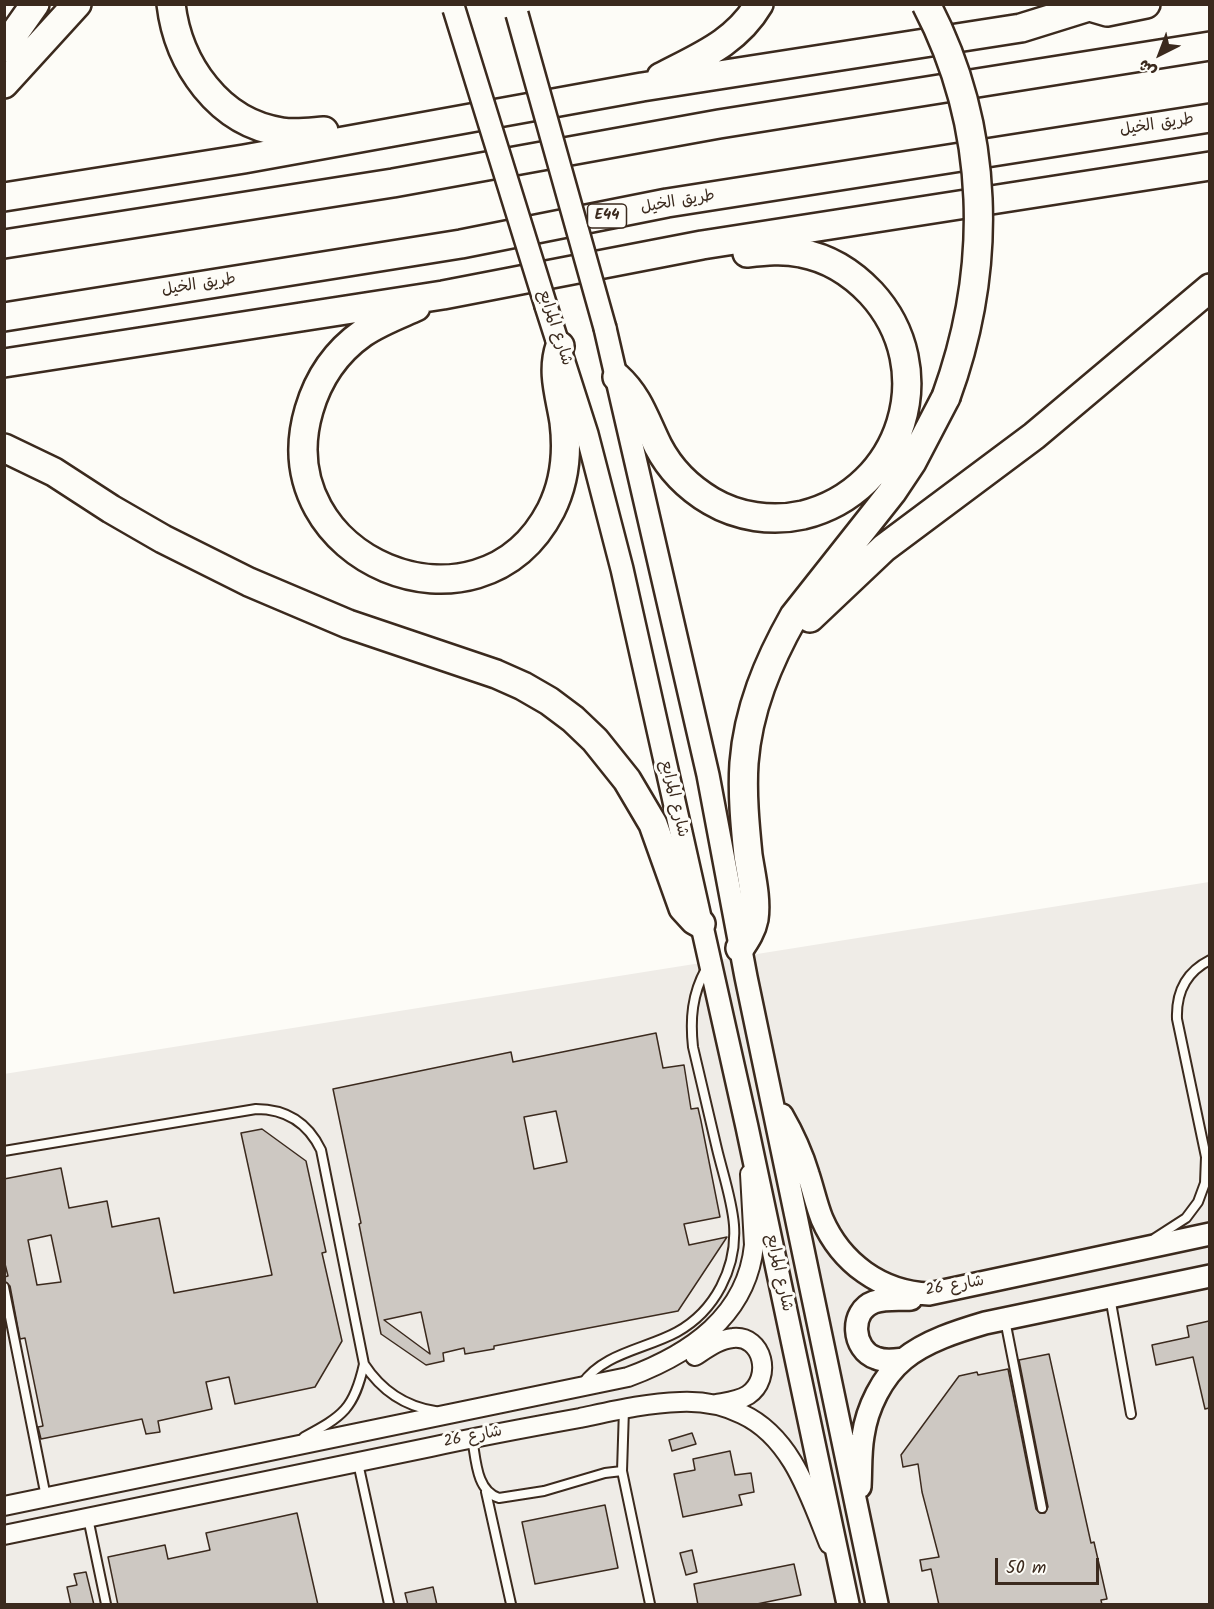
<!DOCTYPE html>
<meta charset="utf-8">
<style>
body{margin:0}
#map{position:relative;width:1214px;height:1609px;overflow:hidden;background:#fdfcf7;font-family:Kalam,"Playpen Sans Arabic",sans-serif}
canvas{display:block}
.frame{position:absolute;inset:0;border:6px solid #3b2a1e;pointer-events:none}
.north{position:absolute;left:1130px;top:24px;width:60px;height:60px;-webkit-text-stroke:4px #fdfcf7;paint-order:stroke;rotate:222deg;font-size:16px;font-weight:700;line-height:24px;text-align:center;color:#3b2a1e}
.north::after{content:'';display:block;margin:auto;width:21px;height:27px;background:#3b2a1e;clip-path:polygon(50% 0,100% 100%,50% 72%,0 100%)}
.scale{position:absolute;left:995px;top:1558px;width:104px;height:27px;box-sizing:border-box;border:3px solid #3b2a1e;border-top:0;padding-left:8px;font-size:18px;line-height:21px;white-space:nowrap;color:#3b2a1e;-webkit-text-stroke:4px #fdfcf7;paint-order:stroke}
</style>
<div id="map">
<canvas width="1214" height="1609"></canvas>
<div class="frame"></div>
<div class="north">ش</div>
<div class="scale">50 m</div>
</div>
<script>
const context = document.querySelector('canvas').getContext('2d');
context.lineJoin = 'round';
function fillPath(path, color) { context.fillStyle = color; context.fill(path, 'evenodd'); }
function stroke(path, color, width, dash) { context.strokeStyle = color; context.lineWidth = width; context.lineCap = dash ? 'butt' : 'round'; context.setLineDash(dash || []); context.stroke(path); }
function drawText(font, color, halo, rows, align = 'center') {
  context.font = font + ' Kalam,"Playpen Sans Arabic",sans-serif'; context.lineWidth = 6; context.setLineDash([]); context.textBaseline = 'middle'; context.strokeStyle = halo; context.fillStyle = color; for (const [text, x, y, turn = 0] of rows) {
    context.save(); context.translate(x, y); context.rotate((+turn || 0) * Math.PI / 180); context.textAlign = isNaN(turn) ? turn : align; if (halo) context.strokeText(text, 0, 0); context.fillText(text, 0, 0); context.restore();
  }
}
fillPath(new Path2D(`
 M1209,882v722h-1204l-1,-530z`), '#efece7');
const building = new Path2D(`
 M656,1033l7,35 21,-3 7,44 7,-1 3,13 19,96 -36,7 5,21 38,-8 -49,74 -184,35v3l-29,5 -1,-6 -21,5 1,8 -18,4 -45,-31 -22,-110 2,-1 -28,-134 178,-37 2,10zM556,1111l11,51 -33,7 -10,-52zM421,1312l9,42 -46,-34z
 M262,1129l44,32 20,91 -4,1 20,88 -27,46 -80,17 -6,-27 -23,5 6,27 -54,12 2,11 -14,2 -4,-15 -101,20 -3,-12 5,-1 -18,-88 -5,1 -10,-53 -6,-5v-4l4,-1 -4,-16v-81l57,-11 8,40 38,-7 5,26 47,-9 15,75 98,-18 -31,-142zM51,1235l10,47 -24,3 -9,-45z
 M1209,1321v87l-4,1 -12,-52 -37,8 -4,-20 37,-8 -2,-11z
 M1049,1354l42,189 3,-1 13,57 -6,1 1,5h-163l-8,-36 -9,2 -2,-11 19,-3 -17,-65 -4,-28 -15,3 -2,-12 58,-79 18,-4 1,3 30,-6 28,140 4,4h5l3,-6 -29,-147z
 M692,1433l4,11 -24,7 -3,-11z
 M730,1451l5,24 16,-2 3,19 -15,3 3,10 -59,12 -9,-43 21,-4 -2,-11z
 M605,1505l13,63 -83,16 -13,-62z
 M297,1513l21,92h-200l-10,-48 57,-12 3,14 42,-9 -4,-17z
 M692,1550l5,22 -11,3 -6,-22z
 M794,1564l7,31 -49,10h-54l-4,-21z
 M86,1572l8,33h-23l-4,-18 10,-2 -3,-11z
 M433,1587l4,18h-29l-3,-12z`);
fillPath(building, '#cdc8c2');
stroke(building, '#3b2a1e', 1.5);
const service = new Path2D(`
 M4,1151l252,-42c30,0 52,14 65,41l43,214c17,26 39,42 71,47
 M1155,1238l31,-20 12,-16 7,-19 1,-26 -29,-138c-1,-26 9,-47 33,-59
 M4,1287l42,210
 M1110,1297l21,117
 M1005,1320l37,188
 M582,1384c21,-31 64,-35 95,-52 38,-21 60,-64 57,-107 -2,-25 -11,-51 -17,-76 -8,-34 -16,-68 -24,-102 -3,-28 -1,-53 13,-78
 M304,1437c39,-21 50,-28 60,-73
 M472,1438c4,21 4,53 27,60l45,-7 61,-18 17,-2 2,-62
 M358,1463l31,141
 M622,1471l28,133
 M486,1492l25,112
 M88,1518l18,86`);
const tertiary = new Path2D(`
 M695,1356c11,-7 24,-17 38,-18 30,-3 40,40 15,57 -9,6 -21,7 -32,9
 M4,1506l624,-129c62,-23 119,-61 126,-132l-4,-71
 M4,1535c143,-29 285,-59 427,-88 50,-11 99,-20 149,-29 33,-7 66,-15 100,-16 21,-1 43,3 62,12 50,23 68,83 87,130`);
const secondary = new Path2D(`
 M546,306l41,128 35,135 125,558 101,477
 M605,328l103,447 38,202 131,627
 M782,1115c11,19 20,39 26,59 5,15 8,30 14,45 19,44 59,73 107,75l281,-60
 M904,1359c-9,1 -19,3 -28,-1 -24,-8 -27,-47 -2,-56 12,-4 25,-2 37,-3
 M860,1487c1,-17 0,-34 3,-51 4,-28 19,-59 41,-77 22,-18 54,-28 81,-36l225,-47`);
const motorway = new Path2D(`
 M171,4c7,60 48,119 111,128 14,2 28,0 42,-1
 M1090,7l17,5 39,-8
 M4,48l31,-44
 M661,77c38,-20 75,-34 98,-73
 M4,84l73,-80
 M4,197l240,-38 398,-72 379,-59 77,-24
 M4,244l389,-61 326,-59 491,-78
 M416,307c-18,8 -37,15 -53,26 -27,19 -45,46 -54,77 -44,149 170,239 242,100 14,-28 17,-56 13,-88 -4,-26 -13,-50 -4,-76
 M4,317l457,-73 206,-41 543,-85
 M4,363l439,-68 259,-50 508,-79
 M617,377c22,20 28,43 41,69 12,23 31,42 53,55 27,16 61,21 92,14 100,-25 138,-146 68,-222 -19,-20 -43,-35 -70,-40 -18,-4 -36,-2 -54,0
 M4,448l50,24 57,37 52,30 86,43 99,42 148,50 27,12 26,15 24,18 22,21 32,40 26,44 30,84 11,12 7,4
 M810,618l74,-70 150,-112 176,-148
 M740,948c6,-9 12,-18 14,-29 3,-20 -3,-44 -6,-64 -3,-30 -6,-61 -4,-92 4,-53 24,-101 50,-147l98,-124 20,-30 34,-65`);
stroke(service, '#3b2a1e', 12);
stroke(tertiary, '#3b2a1e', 22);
stroke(secondary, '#3b2a1e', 26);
stroke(motorway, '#3b2a1e', 32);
stroke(service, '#fdfcf7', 8);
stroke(tertiary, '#fdfcf7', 18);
stroke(secondary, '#fdfcf7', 21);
stroke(motorway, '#fdfcf7', 27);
const secondaryBridge = new Path2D(`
 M454,9l92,297
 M517,14l88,314`);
const motorwayBridge = new Path2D(`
 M926,4c65,124 67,264 20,393`);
stroke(secondaryBridge, '#3b2a1e', 26, []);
stroke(motorwayBridge, '#3b2a1e', 32, []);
stroke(secondaryBridge, '#fdfcf7', 21);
stroke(motorwayBridge, '#fdfcf7', 27);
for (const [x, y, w] of [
 [607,216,39]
]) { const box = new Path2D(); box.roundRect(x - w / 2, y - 12, w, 24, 4.5); context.fillStyle = '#fdfcf7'; context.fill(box); stroke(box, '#3b2a1e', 1.5); }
drawText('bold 15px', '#3b2a1e', null, [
 ["E44",607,216]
]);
drawText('16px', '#3b2a1e', '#fdfcf7', [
 ["طريق الخيل",1157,126,-9],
 ["طريق الخيل",678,203,-10],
 ["طريق الخيل",199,286,-9],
 ["شارع المرابع",554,328,72],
 ["شارع المرابع",673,799,77],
 ["شارع المرابع",778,1273,78],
 ["شارع 26",955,1287,-10],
 ["شارع 26",473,1438,-11]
]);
</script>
